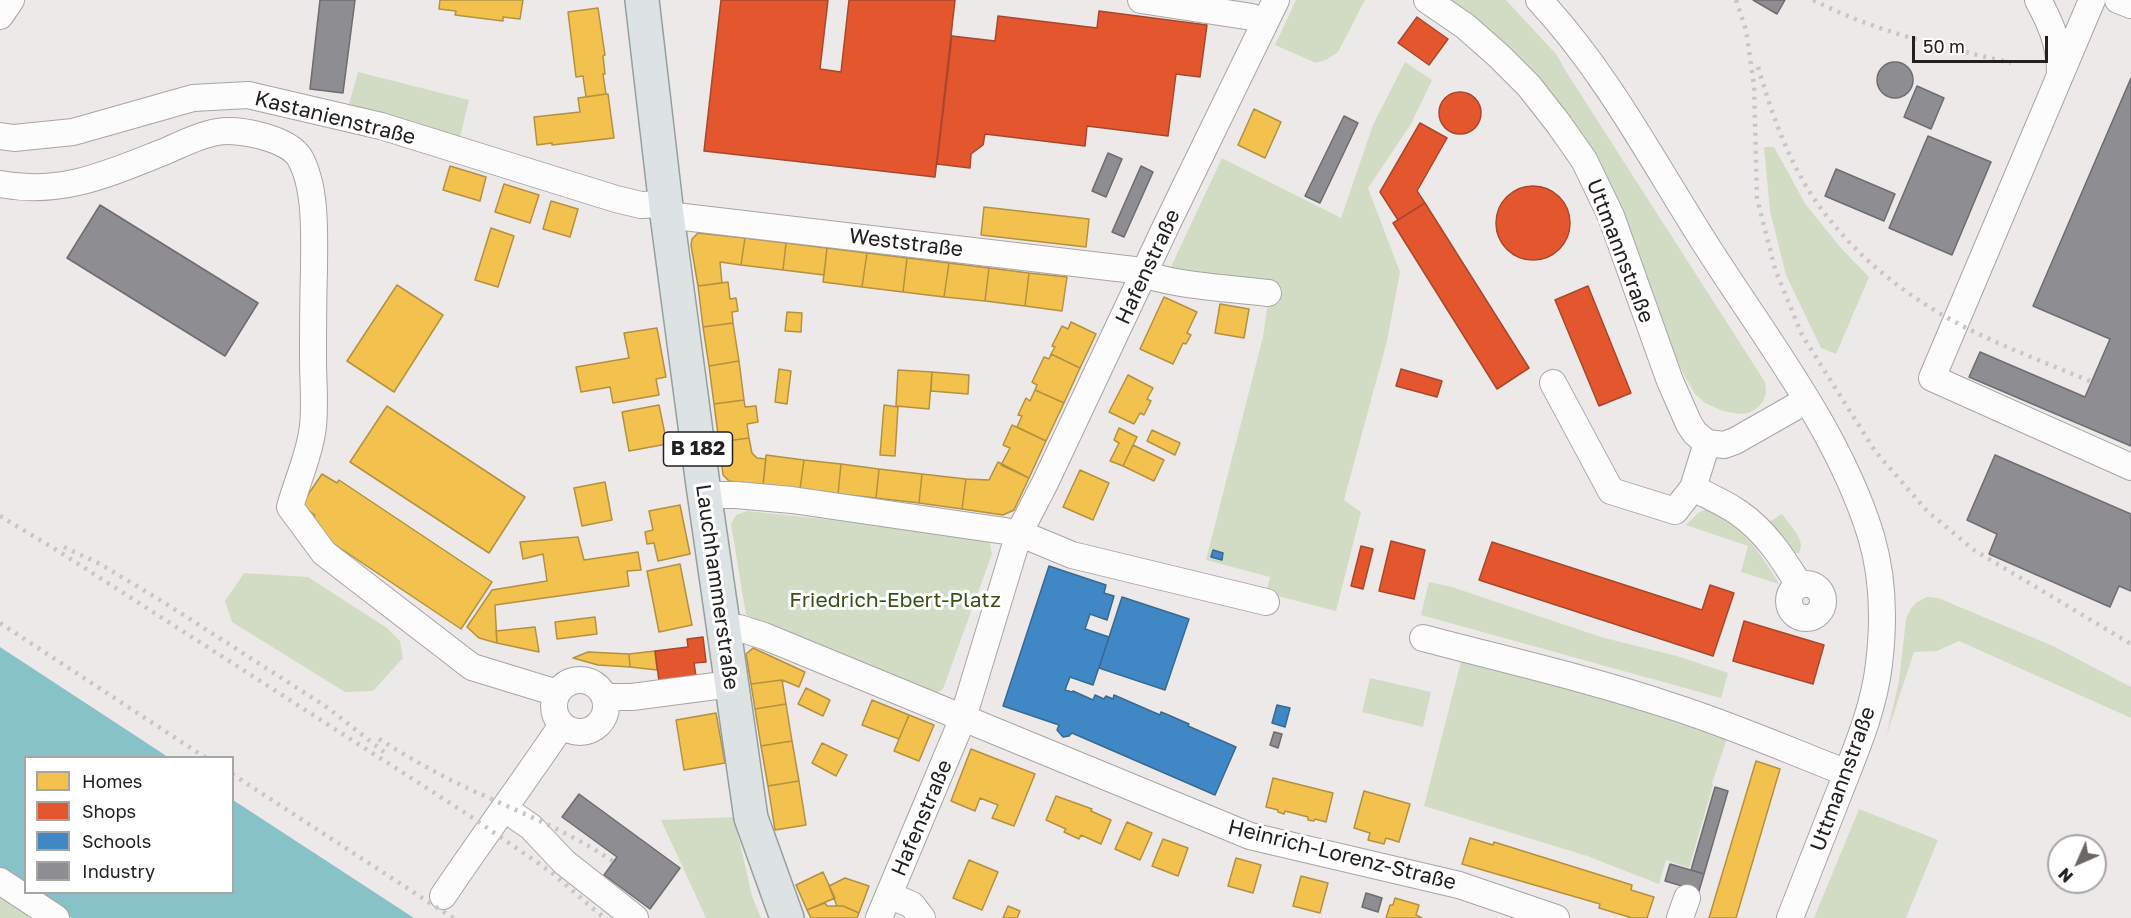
<!DOCTYPE html>
<meta charset="utf-8">
<style>
body{margin:0}
#map{position:relative;width:2131px;height:918px;overflow:hidden;background:#ede9e8;font-family:"Golos Text",sans-serif}
canvas{display:block}
.legend{position:absolute;left:24px;top:756px;width:210px;height:138px;box-sizing:border-box;background:#fff;border:2px solid #a7a6a5;margin:0;padding:8px 10px;list-style:none;font-size:18px;color:#23211f}
.legend li{display:flex;align-items:center;gap:12px;height:30px}
.legend b{width:30px;border:2px solid #a7a6a5}
.north{position:absolute;left:2047px;top:834px;width:60px;height:60px;box-sizing:border-box;background:#fff;border:2px solid #a7a6a5;border-radius:50%;rotate:225deg;font-size:16px;font-weight:700;line-height:24px;text-align:center;color:#23211f}
.north::after{content:'';display:block;margin:auto;width:21px;height:27px;background:#6a6765;clip-path:polygon(50% 0,100% 100%,50% 72%,0 100%)}
.scale{position:absolute;left:1912px;top:36px;width:136px;height:27px;box-sizing:border-box;border:3px solid #23211f;border-top:0;padding-left:8px;font-size:18px;line-height:21px;white-space:nowrap;color:#23211f;-webkit-text-stroke:4px #fff;paint-order:stroke}
</style>
<div id="map">
<canvas width="2131" height="918"></canvas>
<ul class="legend">
<li><b style="height:16px;background:#f2c14e"></b>Homes</li>
<li><b style="height:16px;background:#e4572e"></b>Shops</li>
<li><b style="height:16px;background:#3f88c5"></b>Schools</li>
<li><b style="height:16px;background:#8d8d92"></b>Industry</li>
</ul>
<div class="north">N</div>
<div class="scale">50 m</div>
</div>
<script>
const context = document.querySelector('canvas').getContext('2d');
context.lineJoin = 'round';
function fillPath(path, color) { context.fillStyle = color; context.fill(path, 'evenodd'); }
function stroke(path, color, width, dash) { context.strokeStyle = color; context.lineWidth = width; context.lineCap = dash ? 'butt' : 'round'; context.setLineDash(dash || []); context.stroke(path); }
function drawText(font, color, halo, rows, align = 'center') {
  context.font = font + ' "Golos Text",sans-serif'; context.lineWidth = 6; context.setLineDash([]); context.textBaseline = 'middle'; context.strokeStyle = halo; context.fillStyle = color; for (const [text, x, y, turn = 0] of rows) {
    context.save(); context.translate(x, y); context.rotate((+turn || 0) * Math.PI / 180); context.textAlign = isNaN(turn) ? turn : align; if (halo) context.strokeText(text, 0, 0); context.fillText(text, 0, 0); context.restore();
  }
}
fillPath(new Path2D(`
 M1296,0h69l-27,52 -12,8 -10,3 -41,-18z
 M1451,0h55l50,54 11,19 198,309 1,10 -3,10 -7,7 -8,4 -8,1 -17,-3 -18,-8 -10,-9 -11,-19 -40,-91 -23,-63 -144,-196z
 M1405,62l27,18 -21,44 -43,64 32,84 -13,69 -43,159 17,12 -25,99 -70,-18 4,-16 -64,-17 57,-223 7,-49 -101,-17 53,-113 119,60 32,-93z
 M358,72l111,28 -9,37 -111,-33z
 M1764,147h10l32,58 35,43 28,29 -33,77 -15,-6 -35,-73 -16,-64z
 M1706,510c38,19 52,38 73,74l-38,-12 7,-26 -62,-21 13,-13z
 M747,511l236,25 7,8 2,10 -49,135 -11,7 -186,-81 -15,-91 5,-9z
 M1782,514c7,10 25,27 17,39h-8l-25,-29z
 M244,573l64,4 79,51 13,13 3,17 -30,33 -28,1 -113,-70 -7,-21z
 M1429,582l23,5 149,50 76,19 51,17 -7,25 -300,-83z
 M1927,597l11,1 115,48 78,41v31l-172,-77 -22,10 -23,1 -28,85 13,-56 7,-62 5,-11 6,-6z
 M1462,658l137,33 129,44 -16,48 1,2 -24,83 -23,-8 -7,24 -72,-28 -163,-50z
 M1370,678l61,14 -8,35 -61,-15z
 M1859,809l79,31 -32,78h-92z
 M734,817l18,79 9,22h-55l-45,-98z
 M0,890l42,28h-42z`), '#d2dcc5');
fillPath(new Path2D(`
 M0,647l168,110 -142,1 -1,129 -25,-16z
 M233,800l181,118h-342l-39,-25 199,-1z`), '#88c2c9');
const homes = new Path2D(`
 M440,0h83l-3,19 -17,-2v4l-48,-6 1,-4 -17,-2z
 M598,8l7,47 -2,1 2,18h-2l3,20 -20,3 -3,-21 -7,1 -8,-65z
 M606,94h2l6,44 -62,7v-2l-15,2 -3,-28 46,-5 -2,-14z
 M1254,109l27,13 -16,36 -27,-13z
 M450,166l36,11 -6,24 -37,-11z
 M504,184l35,11 -9,28 -35,-11z
 M551,201l27,8 -8,28 -27,-8z
 M984,207l105,12 -3,28 -105,-12z
 M491,228l23,8 -16,51 -23,-7z
 M698,233l47,5 -4,27 -21,-3 2,21 -24,3 -7,-41 1,-6z
 M745,238l41,5 -3,27 -42,-5z
 M786,243l41,5 -3,27 -41,-5z
 M827,248l40,5 -5,34 -39,-5z
 M867,253l40,5 -4,34 -41,-5z
 M907,258l42,5 -5,34 -41,-5z
 M949,263l40,5 -4,33 -41,-4z
 M989,268l40,5 -4,33 -40,-5z
 M1029,273l38,4 -5,34 -37,-5z
 M728,282l2,17 6,-1 2,13 -6,1 1,11 -30,4 -5,-41z
 M397,285l46,30 -49,77 -47,-31z
 M1164,297l33,15 -10,21 4,2 -5,9 -3,-1 -10,21 -33,-15z
 M1220,304l29,5 -5,29 -29,-5z
 M787,312l15,1 -1,19 -16,-1z
 M1071,322l25,12 -16,34 -29,-14 4,-7 -3,-1 10,-20 6,3z
 M733,323l6,38 -30,5 -6,-39z
 M657,328l9,49 -10,2 3,16 -46,8 -3,-16 -29,5 -5,-25 53,-9 -5,-25z
 M1051,354l29,14 -16,35 -29,-13 2,-5 -5,-3 12,-25 5,2z
 M739,361l5,39 -30,4 -5,-38z
 M779,369l12,2 -4,33 -12,-2z
 M898,370l34,2 -3,37 -33,-3z
 M932,372l37,3 -1,19 -37,-3z
 M1128,375l25,13 -6,11 4,2 -7,14 -4,-2 -6,11 -25,-12z
 M1035,390l29,13 -18,38 -29,-14 5,-11 -4,-1 8,-17 4,3z
 M744,400l1,7 11,-1 2,16 -11,2 2,14 -30,4 -5,-38z
 M659,405l8,39 -38,7 -7,-39z
 M884,405l14,2 -3,49 -15,-1z
 M387,406l138,91 -36,56 -139,-91z
 M1012,425l34,16 -17,37 -28,-13 9,-17 -7,-3z
 M1119,428l18,9 -14,29 -13,-5 9,-18 -5,-3z
 M1152,430l28,13 -5,12 -28,-14z
 M749,438l3,15 5,5 9,1 -3,26 -34,-4 -6,-6 -4,-33z
 M1133,445l31,15 -10,21 -31,-15z
 M766,455l38,5 -4,29 -37,-4z
 M804,460l37,4 -3,30 -38,-5z
 M998,462l31,16 -15,32 -11,5 -41,-6 4,-30 23,1z
 M841,464l38,5 -3,29 -38,-4z
 M879,469l43,5 -3,29 -43,-5z
 M1080,470l29,13 -16,37 -30,-13z
 M322,474l15,9 2,-3 153,102 -31,47 -133,-89 -15,-21 2,-4 -14,-10z
 M922,474l44,5 -4,30 -43,-6z
 M605,482l7,38 -30,6 -8,-38z
 M680,505l10,49 -32,7 -4,-18 -7,1 -2,-12 8,-2 -4,-19z
 M578,537l6,23 54,-8 3,18 -14,1 2,15 -134,19 2,38 -18,-5 -12,-11 25,-37 55,-9 -4,-27 -20,5 -3,-17z
 M680,564l12,61 -33,7 -12,-61z
 M595,617l2,17 -40,5 -2,-17z
 M535,627l4,25 -42,-9 -1,-12z
 M753,648l52,24 -6,15 -17,-7 -31,4 -5,-30z
 M655,651l2,19 -27,-3 -1,-13z
 M588,652l41,2 1,13 -32,-2 -25,-7z
 M782,680l4,24 -31,5 -4,-25z
 M806,688l24,12 -7,16 -25,-12z
 M872,700l37,15 -10,24 -37,-14z
 M786,704l6,37 -31,5 -6,-37z
 M716,713l9,50 -41,7 -8,-50z
 M909,715l25,10 -15,36 -25,-10z
 M792,741l7,40 -31,5 -7,-40z
 M822,743l25,12 -11,21 -24,-13z
 M971,749l64,25 -21,52 -22,-8 6,-13 -18,-7 -5,13 -24,-10z
 M1756,761l24,8 -44,149h-27z
 M1273,778l60,15 -7,29 -11,-3 -1,2 -6,-1v-3l-23,-6 -1,3 -6,-2v-2l-12,-3z
 M799,781l7,44 -31,5 -7,-44z
 M1364,791l46,13 -11,38 -13,-4 -2,6 -16,-4 2,-7 -16,-5z
 M1056,796l36,13 -1,2 20,9 -10,24 -20,-9 -2,4 -15,-7 2,-3 -20,-9z
 M1127,822l25,11 -12,27 -25,-11z
 M1470,838l23,7 1,-3 138,43 -1,5 23,7 -7,21h-15l-33,-10 1,-4 -138,-40z
 M1163,839l25,9 -10,28 -26,-10z
 M1236,858l25,7 -8,28 -25,-7z
 M969,860l29,12 -16,38 -29,-12z
 M823,872l12,26 -28,12 -11,-25z
 M1301,876l27,7 -8,30 -27,-7z
 M845,878l24,8 -10,27 -16,-7h-6l-8,-20z
 M1395,898l24,7 -3,10 6,3h-36l4,-13h3z
 M825,903l2,3h16l16,7 -2,5h-46l-4,-8z
 M1008,906l12,5 -3,7h-14z`);
fillPath(homes, '#f2c14e');
stroke(homes, '#b49140', 1.5);
const shops = new Path2D(`
 M721,0h107l-8,69 21,3 8,-72h106l-20,177 -231,-26z
 M1099,11l108,14 -7,52 -24,-3 -8,62 -81,-10 -2,20 -100,-12 -2,11 -12,9 -1,14 -33,-4 15,-128 43,5 3,-25 99,12z
 M1417,17l31,22 -19,26 -31,-22z
 M1439 113a21 21 0 1 1 42 0a21 21 0 1 1-42 0Z
 M1420,123l27,15 -30,53 8,12 -27,17 -18,-28z
 M1496 223a37 37 0 1 1 74 0a37 37 0 1 1-74 0Z
 M1425,203l104,165 -32,21 -104,-166z
 M1588,286l43,107 -32,13 -44,-106z
 M1401,369l41,12 -5,16 -41,-11z
 M1391,541l34,9 -11,49 -35,-8z
 M1492,542l210,68 8,-25 24,8 -21,63 -234,-76z
 M1361,546l12,3 -10,40 -12,-3z
 M1744,621l80,24 -11,39 -80,-23z
 M703,637l3,25 -12,1 2,13 -37,5 -4,-30 33,-4 -1,-8z`);
fillPath(shops, '#e4572e');
stroke(shops, '#aa472a', 1.5);
const schools = new Path2D(`
 M1213,550l10,3 -1,7 -11,-3z
 M1049,566l57,19 -2,8 10,3 -7,24 -17,-6 -5,15 24,8 -16,48 -23,-8 -5,13 7,2 1,-1 20,9 2,-5 9,4 2,-3 7,3 1,-4 46,20 1,-3 5,2 23,10 -1,2 48,21 -21,48 -143,-62 -3,3 -6,1 -6,-7 2,-5 -56,-19z
 M1122,597l67,22 -24,71 -66,-22z
 M1277,705l13,3 -5,19 -13,-4z`);
fillPath(schools, '#3f88c5');
stroke(schools, '#376993', 1.5);
const industry = new Path2D(`
 M320,0h35l-12,93 -33,-4z
 M1753,0h32l-8,14z
 M1877 80a18 18 0 1 1 36 0a18 18 0 1 1-36 0Z
 M2131,78v368l-162,-69 11,-25 105,45 25,-58 -77,-33z
 M1917,86l27,12 -13,31 -27,-12z
 M1344,116l14,7 -38,80 -15,-7z
 M1928,136l63,26 -39,93 -63,-27z
 M1108,153l14,6 -16,38 -14,-6z
 M1141,166l12,6 -29,65 -12,-5z
 M1836,169l59,25 -11,27 -59,-25z
 M100,205l158,98 -33,53 -158,-98z
 M1995,455l136,59v77l-12,-5 -9,21 -121,-53 8,-20 -30,-14z
 M1274,732l8,2 -4,14 -8,-3z
 M1715,787l13,4 -24,83 -13,-4z
 M579,794l101,74 -30,41 -46,-34 13,-18 -55,-40z
 M1670,864l34,10 -5,17 -34,-10z
 M1366,893l16,5 -4,14 -16,-5z`);
fillPath(industry, '#8d8d92');
stroke(industry, '#6d6d70', 1.5);
const minor = new Path2D(`
 M1141,0l111,17 13,6
 M1427,0l38,26 34,30 30,30 29,37 26,37 27,56 59,165 19,43 6,9 12,10 17,2 11,-4 72,-41
 M1539,0c69,74 115,164 169,248 58,91 131,184 163,288 12,40 13,87 8,128 -5,44 -22,83 -38,124 -17,43 -34,87 -51,130
 M2038,0c13,24 22,45 22,73
 M2092,0l-160,378 199,89
 M2118,0l13,5
 M0,16l11,-16
 M0,136l14,2 59,-6 120,-34 55,-3 133,31 235,73 25,6 24,-1
 M0,184c62,12 110,-11 166,-33 16,-7 33,-16 51,-19 21,-4 71,6 83,26 17,31 14,78 14,112 -1,30 -1,60 -1,90 0,22 3,53 -1,73 -4,25 -15,49 -22,74l34,46 148,114 85,26
 M667,215l467,55c34,16 95,18 134,23
 M1553,383l58,108 64,20 18,-23 14,-45
 M1693,488c15,8 32,15 46,25 26,18 44,45 60,72
 M704,495h32l56,5 227,33 53,22 194,47
 M1789 601a17 17 0 1 1 34 0a17 17 0 1 1-34 0Z
 M723,628h16l25,8 486,200 209,49 97,33
 M1423,638c83,22 167,41 248,68 60,19 117,44 176,67
 M554 706a26 26 0 1 1 52 0a26 26 0 1 1-52 0Z
 M605,697h27l99,-13
 M505,809l26,18 33,35 71,56
 M0,881l56,37
 M889,895l23,10 10,13
 M443,896c39,-58 80,-113 119,-171
 M879,918l84,-200 56,-185 26,-50 122,-259 109,-224
 M1680,918l7,-20`);
const major = new Path2D(`
 M642,0l25,215 36,270 48,333 36,100`);
stroke(minor, '#a8a5a4', 28);
stroke(major, '#959fa0', 36);
stroke(minor, '#fcfcfc', 26);
stroke(major, '#dde3e4', 33);
stroke(new Path2D(`
 M1736,0l10,30 8,55 3,113 18,71 27,66 73,116 52,60 47,39 157,94
 M1813,0c65,33 128,46 198,63
 M1758,67c13,44 28,88 53,127 36,55 88,98 146,129 43,23 90,40 135,59
 M0,516l55,33 412,265 84,58 53,46
 M64,547l36,17 65,39 163,105 56,44
 M0,623l206,135
 M379,739c27,17 55,33 84,47 51,24 104,44 151,76
 M232,774l221,144`), '#c8c6c6', 4.5, [3, 6]);
for (const [x, y, w] of [
 [698,449,69]
]) { const box = new Path2D(); box.roundRect(x - w / 2, y - 17, w, 34, 4.5); context.fillStyle = '#fff'; context.fill(box); stroke(box, '#23211f', 1.5); }
drawText('bold 20px', '#23211f', null, [
 ["B 182",698,449]
]);
drawText('21px', '#23211f', '#fff', [
 ["Kastanienstraße",335,118,14],
 ["Weststraße",906,243,7],
 ["Uttmannstraße",1620,251,69],
 ["Hafenstraße",1148,267,-65],
 ["Lauchhammerstraße",717,587,82],
 ["Uttmannstraße",1843,779,-70],
 ["Hafenstraße",922,818,-67],
 ["Heinrich-Lorenz-Straße",1342,855,14]
]);
drawText('21px', '#375116', '#fff', [
 ["Friedrich-Ebert-Platz",895,600]
]);
</script>
